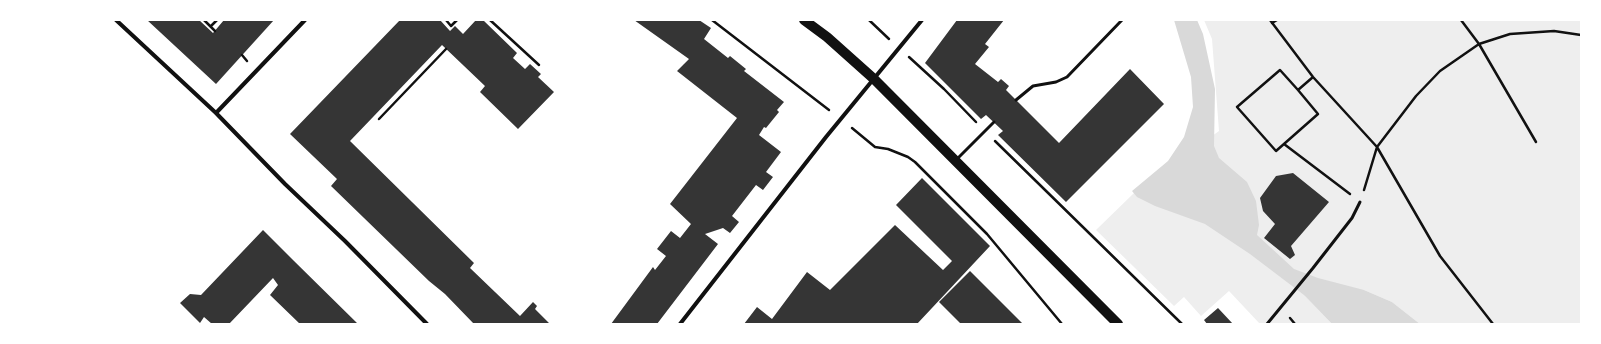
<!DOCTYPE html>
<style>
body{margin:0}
#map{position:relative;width:1601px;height:344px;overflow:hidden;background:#fff;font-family:Bitter,serif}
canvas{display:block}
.frame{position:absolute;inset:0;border:21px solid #fff;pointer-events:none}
</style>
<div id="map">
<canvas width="1601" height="344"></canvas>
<div class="frame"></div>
</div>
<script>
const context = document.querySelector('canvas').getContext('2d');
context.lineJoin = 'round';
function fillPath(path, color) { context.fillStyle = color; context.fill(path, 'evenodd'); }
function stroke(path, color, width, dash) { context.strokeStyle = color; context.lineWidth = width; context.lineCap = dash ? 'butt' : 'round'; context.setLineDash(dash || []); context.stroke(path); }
fillPath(new Path2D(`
 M1204,20h377v304h-161l-28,-22 -28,-12 -59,6 27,28h-72l-31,-33 -28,25 -17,-19 -10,9 -78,-76 38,-37 85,-62 -7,-92z`), '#eee');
fillPath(new Path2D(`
 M1174,20h23l6,14 12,55 -1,57 5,12 28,24 9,19 3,24 -2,10 37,34 24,9 46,12 28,12 28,22h-88l-28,-29 -54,-41 -45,-30 -50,-18 -18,-9 -5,-6 36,-30 16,-24 9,-30 -2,-30z`), '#d9d9d9');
fillPath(new Path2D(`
 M147,20h52l14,13 11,-13h50l-58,64z
 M400,20h40l10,11 5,-5 8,8 13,-14h7l34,33 -4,5 12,11 5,-5 11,10 -3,3 16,15 -36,37 -38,-37 5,-6 -43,-41 -92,96 124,122 -4,5 50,48 13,-14 4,4 -2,3 15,15h-76l-29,-30 -16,-13 -98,-95 6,-7 -47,-45z
 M634,20h65l12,8 -7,11 24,19 2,-2 16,13 -2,2 40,31 -7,8 2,2 -13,16 -2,-1 -5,8 22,17 -15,20 7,5 -10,13 -7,-5 -24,31 7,6 -9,11 -7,-5 -18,6 13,10 -61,80h-46l42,-57 2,3 11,-14 -9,-7 14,-18 9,7 11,-14 -21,-20 67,-86 -60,-47 12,-12z
 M957,20h47l-19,24 4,3 -14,17 23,18 3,-3 8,7 -3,4 53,53 71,-74 34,35 -98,98 -68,-67 5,-4 -17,-16 -5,4 -56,-56z
 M1293,173l36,29 -38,44 4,9 -5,4 -26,-21 11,-14 -12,-13 -3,-13 16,-22z
 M922,178l68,68 -73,78h-173l13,-17 15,12 35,-47 23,18 65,-65 48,45 9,-9 -56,-56z
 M263,230l30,30 65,64h-58l-30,-29 8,-10 -5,-7 -44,46h-17l-8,-7 -4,6 -20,-20 10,-9 11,1z
 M970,271l53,53h-62l-22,-22z
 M1218,308l15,16h-26l-3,-4z`), '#353535');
stroke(new Path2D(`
 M204,20l11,11
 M446,20l5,6 6,-6
 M490,20l49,45
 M712,20l117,90
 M869,20l20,19
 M1270,20l43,57 64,70 63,109 53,68
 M1461,20l18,24 57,98
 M1272,23l5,-3
 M211,26l6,-6
 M242,55l5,6
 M909,57l35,32 32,33
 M1298,90l20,24 -42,37 -39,-44 43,-37 18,20 15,-13
 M379,119l67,-70
 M852,128l23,19 13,2 20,8 7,5 72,72 75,90
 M995,141l187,183
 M1284,144l66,50
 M1364,190l13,-43 39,-51 24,-25 39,-27 31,-10 44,-3 27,4
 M1290,318l5,6`), '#111', 2.5);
stroke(new Path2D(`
 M1016,100l17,-14 23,-4 11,-5 55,-57
 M956,160l38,-38
 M1267,324l46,-56 39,-50 8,-16`), '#111', 3);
stroke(new Path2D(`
 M116,20l100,93 69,71 60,57 82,83
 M216,113l89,-93
 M680,324l146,-187 96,-117`), '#111', 4);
stroke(new Path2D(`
 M804,20l23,17 47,42 244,245`), '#111', 10);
</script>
